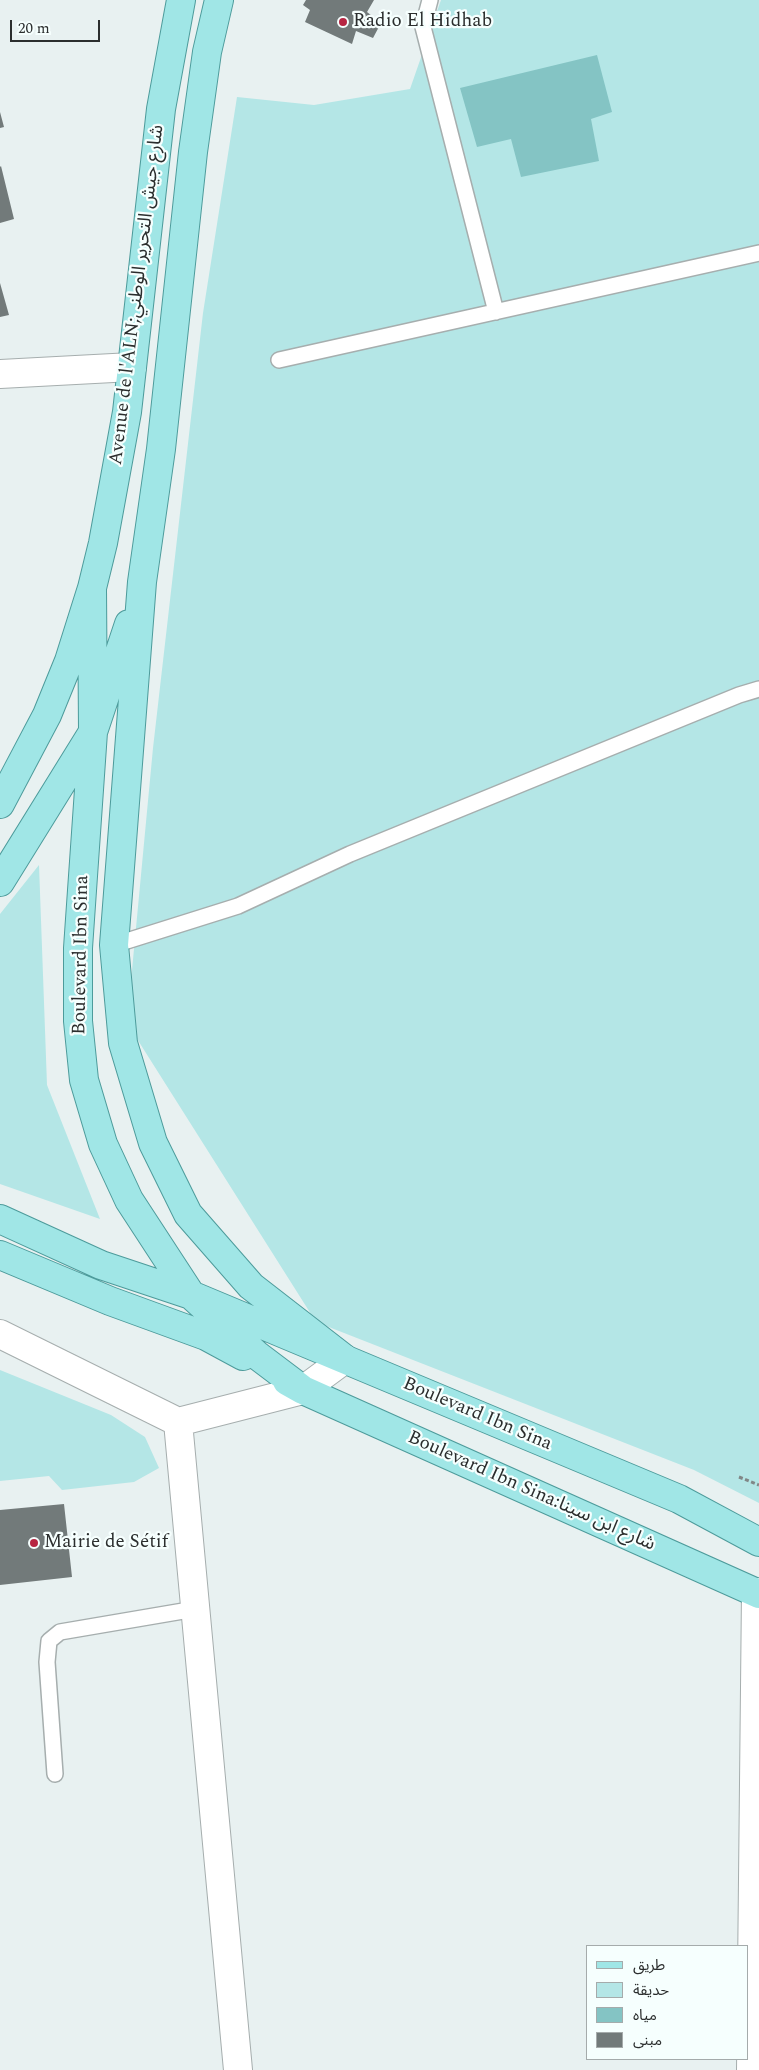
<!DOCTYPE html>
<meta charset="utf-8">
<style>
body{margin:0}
#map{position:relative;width:759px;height:2070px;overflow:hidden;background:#e8f1f1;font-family:Spectral,"Noto Sans Arabic",serif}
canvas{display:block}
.legend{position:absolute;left:586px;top:1945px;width:162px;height:115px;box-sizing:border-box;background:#f6fffe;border:1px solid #a5abab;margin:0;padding:6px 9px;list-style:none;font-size:15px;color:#2b2e2e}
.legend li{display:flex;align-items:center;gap:10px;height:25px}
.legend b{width:25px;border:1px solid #a5abab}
.scale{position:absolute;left:10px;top:20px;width:90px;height:22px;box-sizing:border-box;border:2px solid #2b2e2e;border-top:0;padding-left:6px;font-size:15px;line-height:18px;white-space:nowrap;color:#2b2e2e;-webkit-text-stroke:4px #f6fffe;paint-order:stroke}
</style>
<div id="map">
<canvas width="759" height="2070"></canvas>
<ul class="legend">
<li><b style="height:6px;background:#a0e6e6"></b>طريق</li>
<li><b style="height:14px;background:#b4e6e6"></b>حديقة</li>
<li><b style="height:14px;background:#84c4c4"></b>مياه</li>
<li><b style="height:14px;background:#727a7a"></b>مبنى</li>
</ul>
<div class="scale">20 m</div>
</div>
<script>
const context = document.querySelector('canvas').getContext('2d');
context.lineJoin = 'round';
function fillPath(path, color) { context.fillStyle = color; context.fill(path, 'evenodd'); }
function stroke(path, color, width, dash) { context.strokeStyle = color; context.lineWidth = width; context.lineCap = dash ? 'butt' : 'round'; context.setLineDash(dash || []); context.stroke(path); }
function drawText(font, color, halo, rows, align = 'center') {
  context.font = font + ' Spectral,"Noto Sans Arabic",serif'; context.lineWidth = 4.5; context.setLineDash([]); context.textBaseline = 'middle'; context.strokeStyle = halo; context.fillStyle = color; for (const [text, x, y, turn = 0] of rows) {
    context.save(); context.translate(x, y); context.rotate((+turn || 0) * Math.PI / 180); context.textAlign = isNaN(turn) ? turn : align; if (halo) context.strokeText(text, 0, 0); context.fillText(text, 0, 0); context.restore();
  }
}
fillPath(new Path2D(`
 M441,0h318v1503l-65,-33 -378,-148 -189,-299 26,-275 50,-435 34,-216 77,8 96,-16z
 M39,865l8,220 53,134 -100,-35v-270z
 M0,1370l111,45 34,22 14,31 -25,14 -72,8 -13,-14 -49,5z`), '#b4e6e6');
fillPath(new Path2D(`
 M597,55l15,57 -21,7 8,42 -78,16 -10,-38 -34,8 -17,-59z`), '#84c4c4');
fillPath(new Path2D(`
 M306,0h68l-7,12 14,11 -8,15 -17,-7 -4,13 -47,-22 5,-12 -7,-5z
 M0,112l4,15 -4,1z
 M1,166l13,53 -14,4v-56z
 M0,283l9,32 -9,2z
 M64,1504l8,73 -72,8v-75z`), '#727a7a');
const service = new Path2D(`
 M430,0l-7,27 73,285
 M279,360l480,-107
 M114,945l124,-39 112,-52 389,-159 20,-6
 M55,1774l-8,-112 2,-21 11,-9 135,-23`);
const minor = new Path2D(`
 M0,374l132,-7
 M0,1334l178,88 125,-32 42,-31
 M178,1422l60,648
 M751,2070l5,-478`);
const primary = new Path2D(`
 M219,0l-12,52 -14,100 -32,297 -19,133 -28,363 9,98 30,100 35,71 63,72 94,73
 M92,588l1,144 -15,216v73l6,59 19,64 26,56 62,95 67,61 45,34
 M0,804l47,-89 22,-54 23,-73 11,-45 24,-131 34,-303 20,-109
 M0,882l93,-150 36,-108
 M0,1219l101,46 90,30 488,204 80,43
 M0,1255l110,46 96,35 37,20
 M287,1381l16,9 456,204`);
stroke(service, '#a6aeae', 18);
stroke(minor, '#a6aeae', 30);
stroke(primary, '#4d9b9b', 30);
stroke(new Path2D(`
 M739,1477l20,8`), '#818787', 3, [4, 2.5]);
stroke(service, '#fff', 15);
stroke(minor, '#fff', 28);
stroke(primary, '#a0e6e6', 28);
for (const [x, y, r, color] of [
 [343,22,5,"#b72542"],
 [34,1543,5,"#b72542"]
]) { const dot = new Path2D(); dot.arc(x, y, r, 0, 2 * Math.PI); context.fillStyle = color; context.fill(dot); stroke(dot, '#f6fffe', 2); }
drawText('19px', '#2b2e2e', '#f6fffe', [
 ["Radio El Hidhab",353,22],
 ["Mairie de Sétif",44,1543]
], 'left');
drawText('19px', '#2b2e2e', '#f6fffe', [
 ["Avenue de l'ALN;شارع جيش التحرير الوطني",138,295,-83],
 ["Boulevard Ibn Sina",82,955,-89],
 ["Boulevard Ibn Sina",477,1415,23],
 ["Boulevard Ibn Sina:شارع ابن سينا",531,1492,24]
]);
</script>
